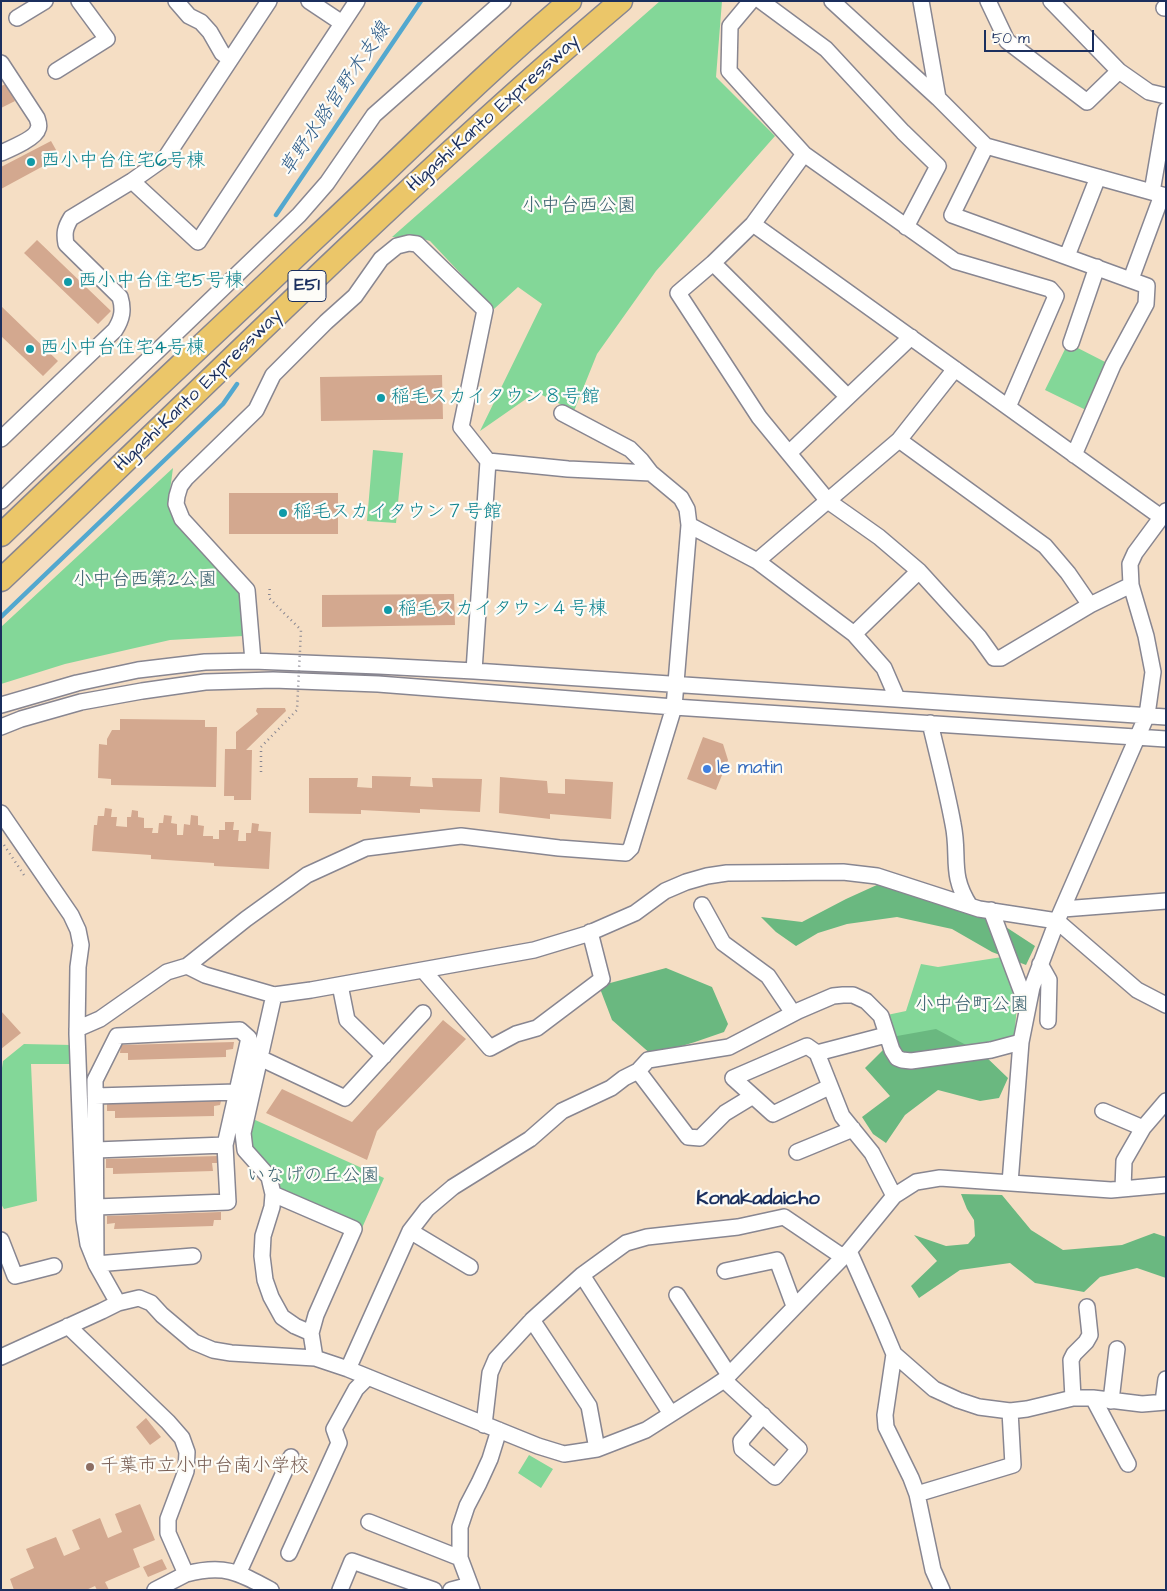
<!DOCTYPE html>
<meta charset="utf-8">
<style>
body{margin:0}
#map{position:relative;width:1167px;height:1591px;overflow:hidden;background:#f5dec4;font-family:"Architects Daughter",sans-serif}
canvas{display:block}
.frame{position:absolute;inset:0;border:2px solid #1b2f5e;pointer-events:none}
.scale{position:absolute;left:984px;top:30px;width:110px;height:22px;box-sizing:border-box;border:2px solid #1b2f5e;border-top:0;padding-left:6px;font-size:15px;line-height:18px;white-space:nowrap;color:#1b2f5e;-webkit-text-stroke:4px #fdfcf7;paint-order:stroke}
</style>
<div id="map">
<canvas width="1167" height="1591"></canvas>
<div class="frame"></div>
<div class="scale">50 m</div>
</div>
<script>
const context = document.querySelector('canvas').getContext('2d');
context.lineJoin = 'round';
function fillPath(path, color) { context.fillStyle = color; context.fill(path, 'evenodd'); }
function stroke(path, color, width, dash) { context.strokeStyle = color; context.lineWidth = width; context.lineCap = dash ? 'butt' : 'round'; context.setLineDash(dash || []); context.stroke(path); }
function drawText(font, color, halo, rows, align = 'center') {
  context.font = font + ' "Architects Daughter","Klee One",sans-serif'; context.lineWidth = 4.5; context.setLineDash([]); context.textBaseline = 'middle'; context.strokeStyle = halo; context.fillStyle = color; for (const [text, x, y, turn = 0] of rows) {
    context.save(); context.translate(x, y); context.rotate((+turn || 0) * Math.PI / 180); context.textAlign = isNaN(turn) ? turn : align; if (halo) context.strokeText(text, 0, 0); context.fillText(text, 0, 0); context.restore();
  }
}
fillPath(new Path2D(`
 M660,1h62l-6,76 59,59 -119,135 -59,83 -23,57 -38,-19 -56,39 62,-127 -24,-17 -24,22 -64,-68 -14,-4h-24z
 M1068,343l43,22 -23,46 -43,-21z
 M373,450l30,3 -7,70 -29,-2z
 M173,468l-4,30 7,21 65,76 2,41 -73,4 -105,24 -64,20v-57z
 M1002,957l16,38 -4,44 -112,17 -15,-41 19,-4 15,-47 17,3z
 M24,1044l48,1v19h-41l6,137 -33,8 -3,-5v-129l2,-14z
 M253,1119l131,59 -22,50 -85,-36 -27,-46v-14z
 M529,1455l24,14 -12,19 -23,-15z`), '#83d798');
fillPath(new Path2D(`
 M879,884l110,32 46,30 -9,19 -34,-13 -40,-23 -55,-12 -50,7 -29,9 -22,13 -20,-14 -15,-15 41,5 44,-23z
 M666,968l46,19 16,37 -4,8 -29,10 -43,13 -40,-35 -13,-34z
 M936,1029l47,25 25,24 -9,20 -19,3 -42,-11 -33,25 -19,28 -13,-9 -11,-17 28,-21 -25,-28 32,-32z
 M961,1194l41,1 29,35 32,20 59,-5 32,-12 12,4v41l-29,-10 -37,9 -16,15 -49,-9 -25,-20 -50,7 -41,28 -8,-12 26,-25 -23,-26 32,11 22,-2 7,-8 -1,-16 -7,-11z`), '#6ab880');
stroke(new Path2D(`
 M276,215l145,-214
 M1,617l222,-213 14,-20`), '#53a8cf', 4.5);
fillPath(new Path2D(`
 M6,84l9,17 -14,7v-22z
 M51,141l9,16 -59,32v-22z
 M37,240l74,71 -13,13 -74,-71z
 M1,306l57,55 -15,15 -42,-40z
 M442,375l1,44 -122,2 -1,-44z
 M229,493h109v41h-109z
 M454,594l1,31 -133,2v-32z
 M257,708h28l1,3 -40,39h6l-1,50h-17v-4h-10l1,-47h11v-17l22,-18 -2,-3z
 M120,719l85,1v7h12l-1,60 -105,-2v-6l-13,-1 1,-34 8,1v-6l5,-9h8z
 M703,737l20,7 5,16 -12,30 -29,-11z
 M372,776l39,1 -1,9 23,1 -1,-9 50,1 -2,33 -60,-3v4l-59,-3v4l-52,-1v-35h49l-1,9 15,1z
 M500,777l47,4 1,12 17,1v-15l48,3 -2,37 -61,-5v5l-51,-6z
 M105,808l7,1 -1,8h6l-1,9 11,1v-10h4l1,-7 6,1v6l6,1v10h9l-1,5h6l1,-10h4l1,-8 8,1 -1,7 6,1v11h6l1,-11 6,1 1,-10 7,1v9l6,1 -1,10h10v3h6v-9h6v-8h9l-1,8h6l-1,11h8v-8h5l1,-10 7,1 -1,7 13,1 -2,37 -55,-3v-3l-63,-4v-4l-59,-4 2,-26h3l1,-9h6z
 M1,1011l20,22 -20,16z
 M443,1020l23,19 -89,92 -10,29 -101,-47 16,-24 70,33z
 M234,1042l-1,7 -7,1v7l-98,3v-7h-8l1,-8z
 M222,1097l-2,8 -6,1v10l-99,2v-7h-8v-10z
 M219,1156v7h-7l1,8 -100,3v-6h-7v-9z
 M221,1212v8h-7l-1,6 -99,3 1,-6 -8,1v-8z
 M146,1418l15,19 -11,8 -14,-18z
 M140,1504l15,36 -22,9 7,18 -35,15 4,8h-12l-2,-4 -9,4h-72l-4,-11 24,-11 -8,-19 30,-12 8,19 16,-7 -8,-19 28,-12 8,20 14,-6 -7,-18z
 M162,1559l5,10 -19,8 -5,-10z`), '#d3a88f');
const minor = new Path2D(`
 M176,1l13,15 12,6 9,10 12,21 8,6
 M309,1l33,22
 M751,1l-21,25 -1,45 75,83 -51,70 -40,39 -35,30 81,124 69,84 51,36 40,34 60,66 15,21h7l89,-53 41,-20
 M761,1l65,48 77,83 35,34 -32,61
 M832,1l106,97 48,48 180,50
 M921,1l17,97
 M988,1l19,40 80,61 32,-31
 M1051,1l68,70 30,21 17,4
 M1164,8l2,-2
 M17,18l28,-17
 M1,63l36,55c1,3 3,8 1,11 -2,9 -28,20 -37,24
 M56,71l51,-32 -28,-38
 M986,146l-34,69 195,71 -1,18 -33,61 -39,90
 M804,154l151,107 95,28 6,7 -48,111
 M132,181l66,61 159,-241
 M1152,192l14,-82
 M753,224l408,293
 M1067,256l31,-79
 M713,263l135,134
 M1131,279l31,-84
 M1071,343l26,-76
 M562,413l68,36 11,11 10,13
 M1,439l114,-109c7,-11 9,-20 5,-33l-54,-53c-2,-11 -1,-16 5,-26l61,-37 34,-24 103,-156
 M899,440l146,106 23,27 22,32
 M789,453l122,-116
 M1,501l298,-286 28,-32 47,-68 129,-114
 M689,525l68,36 97,73 30,34 13,30
 M757,561l142,-121 56,-71
 M854,634l65,-63
 M253,661l-6,-71 -65,-71 -6,-15 1,-8 3,-10 6,-8 70,-68 17,-35 53,-53 29,-26 26,-37 16,-13 12,-3 8,1 68,66 -24,117 27,34 -14,210
 M1,705l76,-22 61,-13 67,-8 48,-1 126,5 95,5 692,46
 M930,723c8,34 17,68 23,101 7,33 -4,50 17,82
 M1,727l20,-8 60,-17 61,-11 63,-9 68,-2 105,4 296,23 492,32
 M1,813l70,102 7,15 3,15 -3,22 -1,67 7,185 4,25 8,20 22,39
 M702,905l21,38 45,33 25,37
 M1063,909l103,-8
 M991,910l36,96
 M1040,964l9,16 -1,41
 M187,966l18,9 69,20 37,-5 223,-40 53,-16 48,-21 30,-22 21,-9 21,-6 20,-3 116,-1 34,4 102,33 78,12 80,69 29,15
 M423,970l67,78 26,-14 21,-6 65,-49 -12,-47
 M340,985l7,35 37,36
 M274,995l-31,138 2,17 24,27 4,17 -1,13 -9,29 -1,20 3,24 6,17 11,20 13,9 16,7
 M77,1029l23,-10 67,-47 20,-6 59,-47 61,-44 59,-27 95,-12 98,12 67,5 5,-5 43,-141 15,-182 -2,-16 -6,-11 -30,-25 -83,-4 -80,-8
 M817,1053l69,-18
 M260,1058l85,40 78,-85
 M638,1071l50,66 12,1 25,-25 28,-17 -20,-18 74,-32 10,7 25,63 30,37 22,43
 M95,1096l142,-4
 M753,1096l20,18 56,-27
 M1103,1111l40,17
 M96,1150l129,-5
 M797,1152l56,-23
 M1010,1183l11,-141 11,-55 25,-66 90,-206 6,-43 -7,-36 -15,-51 -1,-21 5,-11 31,-42
 M1123,1189l1,-28 19,-33 23,-27
 M273,1194l81,35 -38,86 -5,18 4,25
 M96,1207l132,-5 -3,-57 24,-107 -9,-8 -123,6 -22,44 1,184 97,-8
 M410,1231l60,36
 M1,1240l14,36 39,-10
 M849,1251l32,72 13,31 40,35 24,11 21,7 31,4 17,-2 46,-11h20l49,6 24,-2
 M725,1271l52,-11 17,46
 M582,1275l89,139
 M677,1295l52,80
 M532,1320l57,86 8,43
 M68,1326l100,96 14,16 5,14 -1,19 -18,48v14l18,41c38,-10 52,-2 85,16
 M894,1354l-9,61 1,12 25,51 6,16 16,76 9,20
 M1,1357l101,-46 16,-8 21,-5 12,5 11,12 32,27 19,8 18,3 84,5 33,11 190,77 26,8 33,-5 49,-19 66,-42 12,-8 125,-129 45,-55 22,-14 24,-4 171,12 55,-5
 M348,1369l62,-138 17,-22 26,-22 77,-48 32,-28 49,-23 13,-10 14,-7 10,-11 81,-13 69,-36 35,-15 10,-1h10l13,6 15,15 11,34 5,8 5,2 9,1 80,-11 30,-8
 M724,1380l75,69 -24,28 -33,-28 -1,-8 22,-26
 M1073,1398l-2,-38 3,-6 12,-12 4,-7 -3,-28
 M1093,1398l35,66
 M1111,1401l6,-52
 M1163,1402l3,-23
 M484,1425l6,-52 6,-14 36,-39 50,-45 44,-32 21,-6 91,-10 46,-10 59,40
 M917,1494l96,-29 -3,-54
 M369,1522l91,36
 M289,1553l50,-110 -5,-14 22,-40 12,-12
 M238,1574l53,-117
 M155,1590l31,-16
 M340,1590l12,-29 82,29
 M451,1590l19,-5
 M472,1590l-12,-32v-31l7,-21 12,-23 11,-24 9,-29`);
const highway = new Path2D(`
 M1,535c102,-98 206,-194 308,-291 87,-81 170,-166 261,-243
 M1,580c205,-194 404,-396 620,-579`);
stroke(minor, '#888691', 18);
stroke(highway, '#888691', 25);
stroke(new Path2D(`
 M4,845l22,33`), '#888691', 2.5, [1, 4]);
stroke(minor, '#fff', 15);
stroke(highway, '#ebc669', 22);
stroke(new Path2D(`
 M261,772v-25l36,-37 4,-80 -32,-32 1,-13`), '#888691', 2.5, [1, 4]);
for (const [x, y, r, color] of [
 [31,162,5,"#0f9aa8"],
 [68,282,5,"#0f9aa8"],
 [30,349,5,"#0f9aa8"],
 [381,398,5,"#0f9aa8"],
 [283,513,5,"#0f9aa8"],
 [388,610,5,"#0f9aa8"],
 [707,769,5,"#3f7fe0"],
 [90,1467,5,"#8d6e63"]
]) { const dot = new Path2D(); dot.arc(x, y, r, 0, 2 * Math.PI); context.fillStyle = color; context.fill(dot); stroke(dot, '#fdfcf7', 2); }
for (const [x, y, w] of [
 [307,286,38]
]) { const box = new Path2D(); box.roundRect(x - w / 2, y - 15.5, w, 31, 4); context.fillStyle = '#fdfcf7'; context.fill(box); stroke(box, '#1b2f5e', 1); }
drawText('bold 18px', '#1b2f5e', null, [
 ["E51",307,286]
]);
drawText('19px', '#1b2f5e', '#fdfcf7', [
 ["Higashi-Kanto Expressway",494,114,-42],
 ["Higashi-Kanto Expressway",199,391,-44]
]);
drawText('19px', '#0d838f', '#fdfcf7', [
 ["西小中台住宅6号棟",41,162],
 ["西小中台住宅5号棟",78,282],
 ["西小中台住宅4号棟",40,349],
 ["稲毛スカイタウン８号館",391,398],
 ["稲毛スカイタウン７号館",293,513],
 ["稲毛スカイタウン４号棟",398,610]
], 'left');
drawText('19px', '#3a616f', '#fdfcf7', [
 ["小中台西公園",579,207],
 ["小中台西第2公園",145,581],
 ["小中台町公園",972,1006],
 ["いなげの丘公園",313,1177]
]);
drawText('19px', '#366cbe', '#fdfcf7', [
 ["le matin",717,769]
], 'left');
drawText('19px', '#785e54', '#fdfcf7', [
 ["千葉市立小中台南小学校",100,1467]
], 'left');
drawText('italic 20px', '#315f8b', '#fdfcf7', [
 ["草野水路宮野木支線",336,100,-56]
]);
drawText('bold 20px', '#1b2f5e', '#fdfcf7', [
 ["Konakadaicho",758,1200]
]);
</script>
